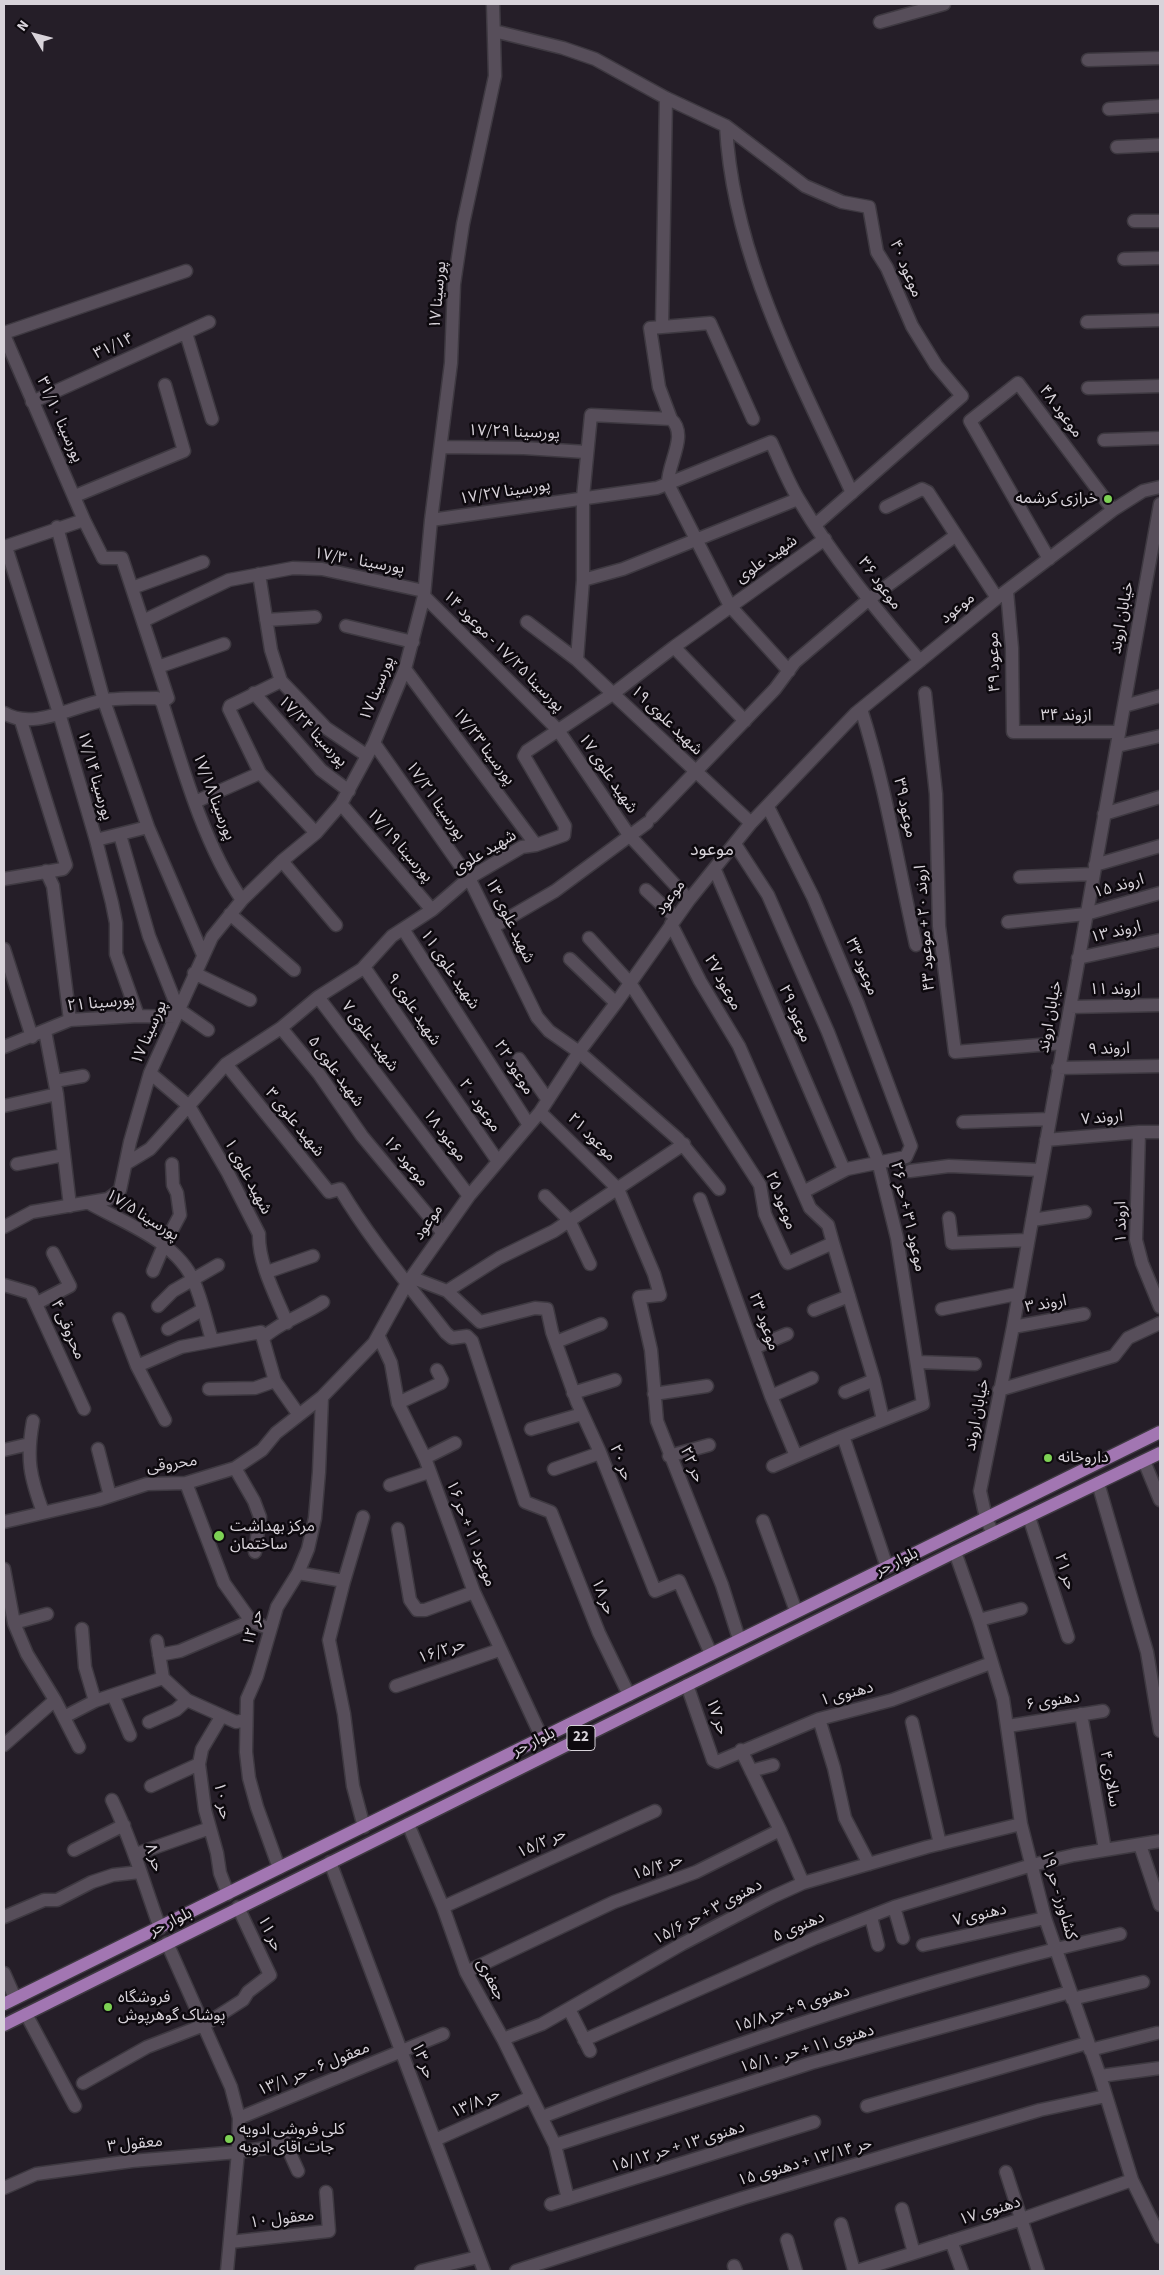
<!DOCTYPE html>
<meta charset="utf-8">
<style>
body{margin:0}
#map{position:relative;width:1164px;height:2275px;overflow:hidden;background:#251e28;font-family:"Source Sans 3",sans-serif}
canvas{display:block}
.frame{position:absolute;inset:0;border:5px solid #d8d3da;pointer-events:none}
.north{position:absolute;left:10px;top:10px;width:50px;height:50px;-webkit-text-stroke:4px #0d090e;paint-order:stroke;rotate:307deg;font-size:14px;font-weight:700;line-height:20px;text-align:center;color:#d8d3da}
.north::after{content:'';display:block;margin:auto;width:18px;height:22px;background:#d8d3da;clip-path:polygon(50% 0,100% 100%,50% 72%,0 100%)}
</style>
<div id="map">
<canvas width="1164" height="2275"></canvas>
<div class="frame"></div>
<div class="north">N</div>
</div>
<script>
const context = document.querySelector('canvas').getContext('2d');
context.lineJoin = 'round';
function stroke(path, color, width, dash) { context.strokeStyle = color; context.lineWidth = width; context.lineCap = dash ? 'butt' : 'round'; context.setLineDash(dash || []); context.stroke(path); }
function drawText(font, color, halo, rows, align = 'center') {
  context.font = font + ' "Source Sans 3","Noto Sans Arabic",sans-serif'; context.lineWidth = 5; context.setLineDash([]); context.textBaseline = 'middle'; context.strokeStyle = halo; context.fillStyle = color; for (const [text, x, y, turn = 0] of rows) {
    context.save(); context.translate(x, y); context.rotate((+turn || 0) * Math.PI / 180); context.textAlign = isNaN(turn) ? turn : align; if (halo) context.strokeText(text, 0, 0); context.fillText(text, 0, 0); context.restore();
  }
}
const minor = new Path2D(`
 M880,22l64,-18
 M494,31l69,17 32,11 71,39 60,28 79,60 37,16 27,5 8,45 10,16 25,58 24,39 26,31 -147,129
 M1088,60l72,-2
 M1109,109l51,-3
 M726,126c7,132 72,249 126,367
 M1117,147l43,-2
 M1134,221h26
 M1124,259l36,-1
 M1087,322l73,-2
 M662,327l4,-229
 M4,333l182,-62
 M186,333l26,86
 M4,335l80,185
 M1088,388l72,-2
 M32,402l177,-80
 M671,419c18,16 -4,45 -3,65l62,122 59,65
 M1104,440l56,-2
 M442,447l82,1 62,4
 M75,496l109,-45 -19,-66
 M886,507l36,-18 6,3 69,106
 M431,520l226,-32 114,-46c9,19 17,40 28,58 34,58 78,110 121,161
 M57,527l47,174 44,126 55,128
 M4,547l80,-27 19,38h19l46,140 -6,4
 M6,547l53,166 37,127 16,63 4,20v31l22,62
 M1049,559l-79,-138 48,-38 95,127
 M259,574l12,76 10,31 45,47 40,27
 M583,580l40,-11 175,-70
 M132,588l71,-26
 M1007,591l5,57 1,84h106
 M424,596l134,134 71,105 60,65
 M266,620l49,-3
 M143,621l86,-41 64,-12 29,1 102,22
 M527,622l50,38
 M346,626l67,16
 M674,647l71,74
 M158,667l66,-23
 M405,669l131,176
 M281,681l-51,25 -1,3 31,64 56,60
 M254,693l67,77 28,21
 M925,693l11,101 3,132 16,126 108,-9
 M162,702c20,64 42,143 80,198
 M1124,706l36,-10
 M861,709c25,78 37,157 55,236
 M4,713c30,18 70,-8 102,-13 16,-2 34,-2 51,-2l5,4
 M374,743l95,135 68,139 12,14 30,21 99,87 41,50
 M1117,746l43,-10
 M195,802l65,-29
 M341,804l91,106
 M1104,814l56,-17
 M652,817l123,-128 20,-27 73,-62 87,-64
 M751,823l-174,-163 6,-80v-83l8,-82 80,4 -12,-32 -9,-59 60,-5 43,96
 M120,835l29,101 29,73 30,21
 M96,840l52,-13
 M735,844l33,51 60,137 50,129 19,77 26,166 -80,32 44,131
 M282,861l54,64
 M1095,865l65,-19
 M715,870l129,300
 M46,871l7,15 17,134
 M1020,877l73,-3
 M4,879l59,-10 3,-4 -45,-144
 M646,890l30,28
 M230,914l64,56
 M1008,922l78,-8 74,-21
 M671,924l29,57 39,65 64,146
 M493,927l62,-36 92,-68
 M403,929l126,196
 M589,938l41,45 130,202 5,29 21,46 2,3 45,-20 -5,-18 -18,-17 -7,-16 44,-23 59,-12 5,-11 -53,-142 -45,-107 -45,-90
 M4,949l28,88
 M1078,958l82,-18
 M570,959l46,44
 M364,967l133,193
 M194,973l56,27
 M318,997l151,199
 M1070,1007l90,-2
 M281,1028l38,46 43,62 80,96
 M45,1031l12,63 13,112
 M4,1047l66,-27 68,-4 37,1
 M519,1059l29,41
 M226,1064l103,128 11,-3c31,52 69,96 106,144l6,5 15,-2 5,5 53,161 26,10 48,121 30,62
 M1058,1068l102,-2
 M150,1073l39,33 39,67 31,61c-1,29 17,62 28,89
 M55,1081l28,-5
 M4,1106l53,-12
 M540,1112l78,77 36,85 6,21 -21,2 12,53 6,71 65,164 17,54
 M963,1122l87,-3
 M1139,1132l-3,108 6,23 18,44
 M1046,1140l93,-8h21
 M127,1163l23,-14 76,-85 55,-36 37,-31 44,-28 30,-33 40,-26 37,-32 53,-31 14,-2 28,-10 1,-9 -41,-70 3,-5 87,-58 60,-46 151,-108
 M17,1164l47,-9
 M910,1171l39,-5 92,4
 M545,1196l24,24 21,44
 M700,1199l71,197 25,60
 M89,1203c35,20 88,38 105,79 8,18 12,39 18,58
 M949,1218l3,25 76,-3
 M1032,1220l53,-8
 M4,1227l28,-15 76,-13 12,-9 10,-48 20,-69 62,-136 30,-37 40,-39 34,-28 25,-29 33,-61 31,-74 19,-73 7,-76 20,-157 3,-79 9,-60 32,-148 -2,-72
 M833,1243l41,137 9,40
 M153,1271l11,-26 16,-30 -3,-22 -4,-8 -1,-21
 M267,1272l46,-16
 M413,1278l34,13 33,31 55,-14 12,1 5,23 25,70 22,48 56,141 24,-10 32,73
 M4,1285l27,8 53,116
 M447,1291l52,-33 55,-27 130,-87
 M37,1303l33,-17 -17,-33
 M158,1306l15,-15 45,-26
 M942,1309l75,-15
 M814,1310l35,-14
 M119,1319l18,47 28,54
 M1013,1327l71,-13
 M168,1329l34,-19
 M379,1337l12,26 7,40 27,55 49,134 68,146
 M263,1338c17,-16 41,-23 60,-36
 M556,1342l45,-18
 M756,1347l31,-13
 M917,1362l58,2
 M137,1366l44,-19 80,-15 14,49 24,34
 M209,1389l46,-1 20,-7
 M999,1390l115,-34 14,-18 32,-15
 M845,1392l29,-12
 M573,1393l42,-13
 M654,1394l53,-8
 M771,1396l41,-18
 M398,1403l43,-20 1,-3 -5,-10
 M33,1421c-7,38 -3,56 10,91
 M531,1429l51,-15
 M98,1449l12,47
 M4,1450l25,-6
 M669,1456l40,-11
 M425,1458l30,-15
 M1144,1461l16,39
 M773,1466l70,-30
 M235,1468l19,33 6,16 -5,35
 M554,1469l46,-16
 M186,1483l38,100 27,38 19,8
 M1098,1483l49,169 13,79
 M390,1485l39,-13
 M363,1517l-19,64 -15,59 15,74 9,72 11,41
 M1029,1517l39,120
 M763,1521l33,90
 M4,1522l94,-22 49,-16 39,-1 49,-15 27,-18 14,-17 46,-36 52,-54 32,-58 63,-89 71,-84 39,-60 37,-49 73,-103 62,-77 105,-110 141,-115 116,-88 30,-19 17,-4
 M398,1529l12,71 7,10h8l49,-18
 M993,1534l-7,-16 -6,-27 33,-164 147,-823
 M955,1552l24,68 24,79 18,125 24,94 55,158 32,104 28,57
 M4,1569l10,54 13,31 28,46 24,47
 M298,1573l46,8
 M979,1620l42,-11
 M14,1623l33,-9
 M82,1629l3,38 10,34
 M157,1641l6,37 24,22 49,22 10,-2
 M159,1655l21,-4 71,-30
 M687,1685l26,75 4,2 102,-43 73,-19 99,-37
 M396,1686l103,-36
 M113,1695l17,40
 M1081,1714l24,136
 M64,1717l31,-16 68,-23
 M221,1717l-19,32 -3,15 6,46 12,43 3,20 8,21
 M819,1719l15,49 11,50 24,46
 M149,1722l27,-12 11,-10
 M912,1722l28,122
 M1008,1726l95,-15
 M4,1745l51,-45
 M751,1771l22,-6
 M151,1786l48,-22
 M112,1800c20,41 32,84 48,128
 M408,1824l35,83 23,65 37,67 52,106 13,54
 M780,1830l23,53
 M1140,1845l20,60
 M74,1850l50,-25
 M136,1854l74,-26
 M330,1862l154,409
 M279,1868l-22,-61 -8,-29 -3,-26 1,-53 10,-23 20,-69 21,-34 10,-24 7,-31 4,-46 3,-75
 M443,1907l212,-96
 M894,1907l9,31
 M4,1917l40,-17h13l35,-18 21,-7 27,-3
 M871,1917l7,28
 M167,1943l64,144 8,31 -1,34 -11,119
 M923,1945l122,-27
 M466,1972l148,-70 82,-30 84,-42 -39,-80
 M4,1973l11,25
 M1072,1999l71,-17
 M569,2009l21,42
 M26,2014l49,92
 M503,2039l39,-15 140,-80 90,-47 31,-14 124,-36 94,-23
 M584,2040l231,-102 79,-31 138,-42 42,-10 86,-14
 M1090,2050l67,-17
 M1100,2076l60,-8
 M83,2083l64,-36 57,-22 39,-25 5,-8 22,-17 -32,-68
 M867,2106l220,-63
 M542,2117c189,-73 380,-139 578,-183
 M239,2118l204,-84
 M435,2140l96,-43
 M555,2145l256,-82 259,-71
 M1006,2172l32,99
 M4,2188l32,-14 96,-13 106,-9 28,-4 18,-8 14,31
 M551,2204l263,-82
 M902,2209l12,44
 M841,2224l13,47
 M787,2240l9,31
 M951,2241l11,30
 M230,2242l99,-11 -3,-39
 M734,2266l2,5
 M421,2271l57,-14
 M516,2271l227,-73 297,-88 66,-14
 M857,2271l165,-52 110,-39`);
const major = new Path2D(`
 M4,2004l1156,-572
 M4,2025l951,-473 205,-99`);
stroke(minor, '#3e3941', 15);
stroke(major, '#3e3941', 15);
stroke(minor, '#574e5a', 12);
stroke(major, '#a276b2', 12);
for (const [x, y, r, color] of [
 [1108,499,5,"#7dd154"],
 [1048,1458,5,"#7dd154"],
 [219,1536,6,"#7dd154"],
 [108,2007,5,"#7dd154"],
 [229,2139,5,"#7dd154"]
]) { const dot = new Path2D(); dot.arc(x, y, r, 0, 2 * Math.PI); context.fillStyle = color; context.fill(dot); stroke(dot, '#0d090e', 2); }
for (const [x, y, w] of [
 [581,1738,28]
]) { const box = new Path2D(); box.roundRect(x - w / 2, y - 12.5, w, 25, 4); context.fillStyle = '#0d090e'; context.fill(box); stroke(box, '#d8d3da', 1); }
drawText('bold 15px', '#d8d3da', null, [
 ["22",581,1738]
]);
drawText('16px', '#d8d3da', '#0d090e', [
 ["موعود ۴۰",905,269,67],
 ["پورسینا ۱۷",439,295,-85],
 ["۳۱/۱۴",114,347,-24],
 ["موعود ۴۸",1060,412,53],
 ["پورسینا ۳۱/۱۰",59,420,66],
 ["پورسینا ۱۷/۲۹",514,433,2],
 ["پورسینا ۱۷/۲۷",505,493,-9],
 ["شهید علوی",767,560,-35],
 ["پورسینا ۱۷/۳۰",359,562,10],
 ["موعود ۳۶",879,584,53],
 ["موعود",958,609,-39],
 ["خیابان اروند",1123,618,-80],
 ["پورسینا ۱۷/۲۵ - موعود ۱۴",503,652,45],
 ["موعود ۴۹",995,662,-92],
 ["پورسینا ۱۷",378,689,-68],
 ["ازوند ۳۴",1066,716],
 ["شهید علوی ۱۹",666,721,44],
 ["پورسینا ۱۷/۲۴",312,732,46],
 ["پورسینا ۱۷/۲۳",483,747,53],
 ["شهید علوی ۱۷",607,774,56],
 ["پورسینا ۱۷/۱۴",94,776,74],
 ["پورسینا ۱۷/۱۸",213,797,69],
 ["پورسینا ۱۷/۲۱",435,801,55],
 ["موعود ۳۹",904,808,78],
 ["پورسینا ۱۷/۱۹",399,846,49],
 ["شهید علوی",485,853,-31],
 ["اروند ۱۵",1119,887,-16],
 ["موعود",671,898,-53],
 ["شهید علوی ۱۳",509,921,64],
 ["اروند ۲۰ + موعود ۴۳",926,928,-94],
 ["اروند ۱۳",1116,933,-13],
 ["موعود ۳۳",861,967,67],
 ["شهید علوی ۱۱",449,970,56],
 ["موعود ۲۷",722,983,61],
 ["اروند ۱۱",1115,990],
 ["پورسینا ۲۱",101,1004,-5],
 ["شهید علوی ۹",413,1010,56],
 ["موعود ۲۹",794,1014,67],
 ["خیابان اروند",1051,1017,-80],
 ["پورسینا ۱۷",150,1033,-67],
 ["شهید علوی ۷",369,1037,53],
 ["اروند ۹",1109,1050,-2],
 ["موعود ۲۲",513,1068,58],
 ["شهید علوی ۵",335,1072,54],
 ["موعود ۲۰",479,1106,55],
 ["اروند ۷",1102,1119,-5],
 ["شهید علوی ۳",294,1123,51],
 ["موعود ۱۸",444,1136,53],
 ["موعود ۲۱",591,1138,45],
 ["موعود ۱۶",405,1162,50],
 ["شهید علوی ۱",247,1177,62],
 ["موعود ۲۵",780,1201,69],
 ["پورسینا ۱۷/۵",142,1216,32],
 ["موعود ۳۱ + حر ۲۶",907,1217,77],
 ["اروند ۱",1122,1222,-91],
 ["موعود",429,1223,-55],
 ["اروند ۳",1046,1305,-10],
 ["موعود ۲۳",763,1322,70],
 ["محروقی ۴",67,1330,66],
 ["خیابان اروند",978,1415,-79],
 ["حر ۲۰",620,1463,69],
 ["محروقی",172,1465,-8],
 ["حر ۲۲",691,1465,67],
 ["موعود ۱۱ + حر ۱۶",470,1534,69],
 ["بلوار حر",897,1563,-26],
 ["حر ۲۱",1064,1572,72],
 ["حر ۱۸",602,1597,68],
 ["حر ۱۲",254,1628,-73],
 ["حر۱۶/۲",442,1652,-19],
 ["دهنوی ۱",847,1695,-15],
 ["دهنوی ۶",1053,1702,-9],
 ["حر ۱۷",716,1717,71],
 ["بلوار حر",534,1743,-26],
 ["سالاری ۴",1109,1779,80],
 ["حر ۱۰",221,1801,80],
 ["حر ۱۵/۲",542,1844,-24],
 ["حر ۸",153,1858,73],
 ["حر ۱۵/۴",658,1868,-19],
 ["کشاورز - حر ۱۹",1058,1895,74],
 ["دهنوی ۳ + حر ۱۵/۶",708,1913,-28],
 ["دهنوی ۷",980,1916,-13],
 ["بلوار حر",171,1923,-26],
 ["دهنوی ۵",799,1928,-23],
 ["حر ۱۱",269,1934,65],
 ["جعفری",490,1980,63],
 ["دهنوی ۹ + حر ۱۵/۸",792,2010,-18],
 ["دهنوی ۱۱ + حر ۱۵/۱۰",807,2050,-16],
 ["حر ۱۳",422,2061,69],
 ["معقول ۶ - حر ۱۳/۱",314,2070,-22],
 ["حر ۱۳/۸",476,2104,-24],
 ["معقول ۳",135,2145,-6],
 ["دهنوی ۱۳ + حر ۱۵/۱۲",678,2148,-17],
 ["حر ۱۳/۱۴ + دهنوی ۱۵",805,2163,-16],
 ["دهنوی ۱۷",990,2212,-17],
 ["معقول ۱۰",282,2220,-7]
]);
drawText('16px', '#d8d3da', '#0d090e', [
 ["خرازی کرشمه",1098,499,"right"],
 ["داروخانه",1058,1458],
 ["مرکز بهداشت",230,1527],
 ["ساختمان",230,1545],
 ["فروشگاه",118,1998],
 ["پوشاک گوهرپوش",118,2016],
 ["کلی فروشی ادویه",239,2130],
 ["جات آقای ادویه",239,2148]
], 'left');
drawText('18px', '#d8d3da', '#0d090e', [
 ["موعود",712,851]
]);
</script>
